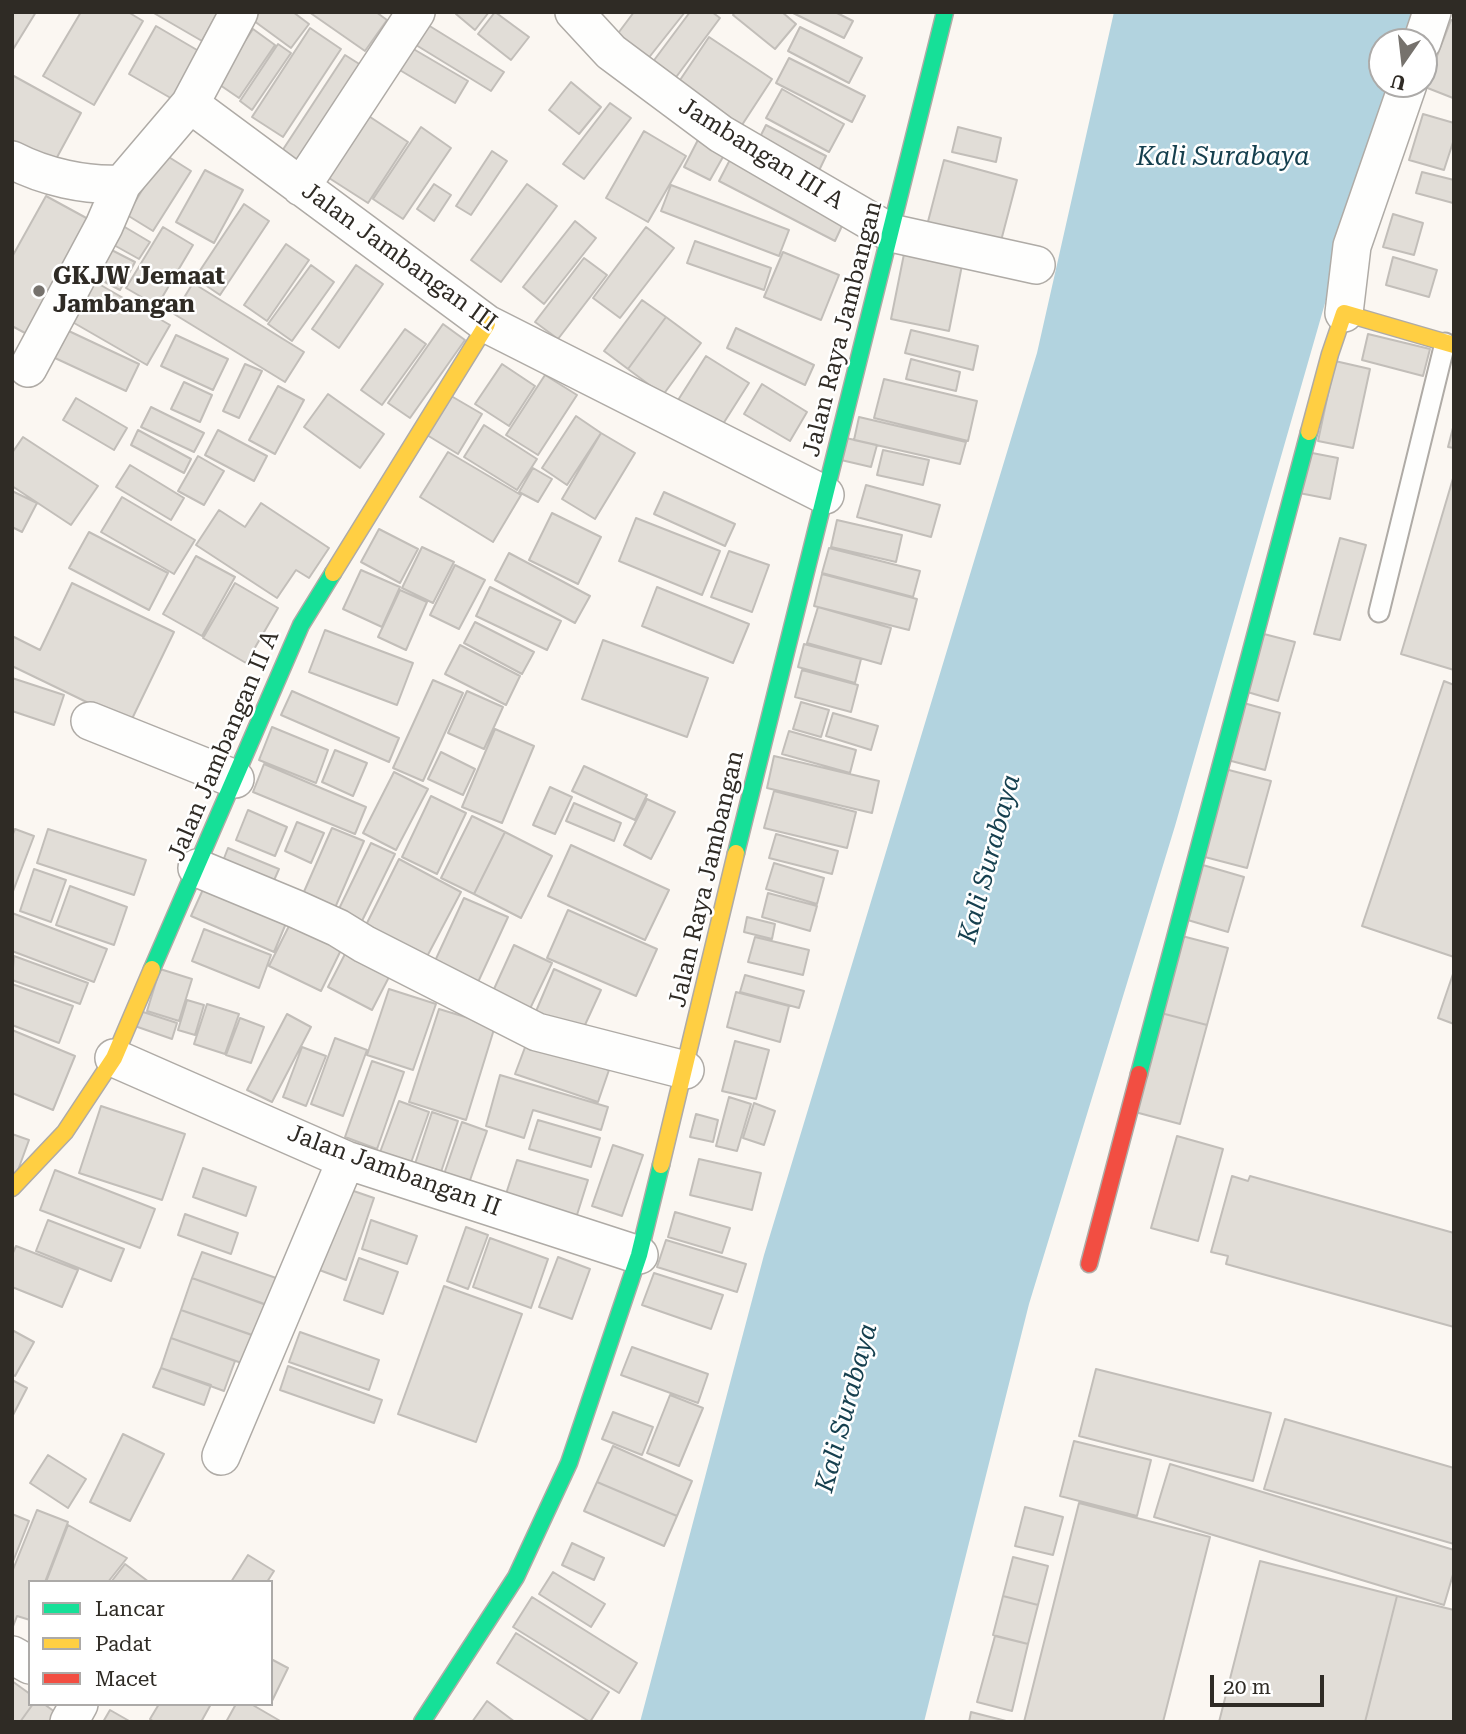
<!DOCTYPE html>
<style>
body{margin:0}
#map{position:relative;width:1466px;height:1734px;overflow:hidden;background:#fbf7f2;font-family:"Roboto Serif",serif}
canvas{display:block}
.frame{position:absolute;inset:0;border:14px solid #2f2b25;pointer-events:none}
.legend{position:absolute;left:28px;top:1580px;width:245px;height:126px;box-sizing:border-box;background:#fff;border:2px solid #acaaa8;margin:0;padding:9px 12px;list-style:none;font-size:21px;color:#2f2b25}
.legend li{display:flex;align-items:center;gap:14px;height:35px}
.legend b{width:35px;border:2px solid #acaaa8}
.north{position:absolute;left:1368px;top:28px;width:70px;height:70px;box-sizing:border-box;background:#fff;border:2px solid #acaaa8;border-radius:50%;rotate:194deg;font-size:19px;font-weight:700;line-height:28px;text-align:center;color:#2f2b25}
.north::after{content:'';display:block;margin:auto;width:24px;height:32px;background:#76726d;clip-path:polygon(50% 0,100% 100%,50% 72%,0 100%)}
.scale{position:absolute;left:1210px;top:1675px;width:114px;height:32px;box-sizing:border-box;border:4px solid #2f2b25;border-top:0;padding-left:9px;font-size:21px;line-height:24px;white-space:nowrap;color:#2f2b25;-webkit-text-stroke:5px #fff;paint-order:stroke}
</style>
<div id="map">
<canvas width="1466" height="1734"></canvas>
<div class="frame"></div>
<ul class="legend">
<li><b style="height:9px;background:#16e098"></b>Lancar</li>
<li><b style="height:9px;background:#ffcf43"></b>Padat</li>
<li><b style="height:9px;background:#f24e42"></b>Macet</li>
</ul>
<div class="north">U</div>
<div class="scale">20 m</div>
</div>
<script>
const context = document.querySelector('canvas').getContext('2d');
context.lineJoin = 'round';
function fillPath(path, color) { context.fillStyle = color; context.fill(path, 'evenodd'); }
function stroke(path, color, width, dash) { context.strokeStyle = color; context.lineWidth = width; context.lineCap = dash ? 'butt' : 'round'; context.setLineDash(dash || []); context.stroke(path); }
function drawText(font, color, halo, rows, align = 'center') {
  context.font = font + ' "Roboto Serif",serif'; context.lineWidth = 5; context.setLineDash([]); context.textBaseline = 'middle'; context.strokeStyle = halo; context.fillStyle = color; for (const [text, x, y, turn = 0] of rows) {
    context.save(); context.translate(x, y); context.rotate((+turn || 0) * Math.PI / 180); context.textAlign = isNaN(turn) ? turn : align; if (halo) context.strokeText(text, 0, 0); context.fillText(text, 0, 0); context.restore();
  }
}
fillPath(new Path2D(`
 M1114,12h302l-9,30h-25v42h11l-45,139 -173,603 -146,478 -105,418h-284l124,-467 273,-902z`), '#b2d3df');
const building = new Path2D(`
 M12,12h24l-24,39z
 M81,12h47l15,9 -49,84 -51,-29z
 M152,12h66l-16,29z
 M254,12h39l16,12 -18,24 -41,-30z
 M309,12h67l11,8 -22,31z
 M457,12h32l-14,18 -19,-16z
 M495,12l34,25 -18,23 -33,-26z
 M634,12h51l-38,48 -31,-24z
 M690,12h22l8,6 -49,66 -22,-17z
 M735,12h47l14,12 -21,25 -42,-34z
 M791,12h44l18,9 -9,17z
 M1451,20l3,1 -1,77 -28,-11z
 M428,25l76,47 -13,19 -75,-46z
 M156,26l53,31 -28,47 -52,-30z
 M800,27l62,31 -13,25 -61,-32z
 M310,28l31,21 -58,88 -31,-20z
 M253,29l22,16 -36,53 -22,-15z
 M709,37l63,42 -32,49 -64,-42z
 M278,44l13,9 -39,57 -12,-9z
 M410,47l58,34 -13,22 -57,-34z
 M345,55l27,17 -64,96 -26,-17z
 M789,58l76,38 -13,26 -76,-39z
 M12,75l69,38 -32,59 -37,-21z
 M571,82l30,25 -22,27 -30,-24z
 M782,89l62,35 -15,28 -63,-34z
 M610,103l21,15 -47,61 -21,-15z
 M355,107l53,35 -40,61 -53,-34z
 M1423,114l31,9v16l-10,31 -35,-10z
 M766,125l60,31 -13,27 -60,-32z
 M421,127l30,21 -48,71 -30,-20z
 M958,127l43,11 -5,24 -44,-10z
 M644,131l42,25 -38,66 -42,-24z
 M701,134l27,14 -18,32 -26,-13z
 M735,150l113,63 -13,28 -116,-60z
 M492,151l15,10 -36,54 -15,-9z
 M164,154l27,17 -38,60 -26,-16z
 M944,160l73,20 -20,76 -73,-19z
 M205,170l38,20 -29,53 -38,-21z
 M1422,172l32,8 -1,23 -37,-10z
 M434,184l17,11 -17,26 -17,-12z
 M527,184l30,22 -56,76 -30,-22z
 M671,185l118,45 -10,26 -118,-45z
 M46,196l55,30 -63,114 -26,-14v-69z
 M244,204l25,17 -49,74 -25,-17z
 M1393,214l30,9 -9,32 -31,-8z
 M575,221l21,17 -52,66 -21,-17z
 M123,226l27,16 -11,17 -27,-15z
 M163,227l30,18 -36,61 -31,-18z
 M646,227l28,21 -54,70 -27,-20z
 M907,239l58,11 -16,81 -58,-12z
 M695,241l76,27 -7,22 -77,-27z
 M96,242l39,20 -15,28 -38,-20z
 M286,244l23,16 -42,61 -23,-16z
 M783,252l56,23 -18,45 -57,-23z
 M1393,257l44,13 -8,27 -43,-12z
 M584,258l23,17 -49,64 -23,-17z
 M311,265l23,17 -42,59 -24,-17z
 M356,265l27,19 -44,64 -27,-19z
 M85,276l85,49 -23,40 -85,-49z
 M193,283l111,69 -19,30 -111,-68z
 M642,300l24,17 -38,52 -24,-18z
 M666,317l35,26 -38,52 -35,-26z
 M443,324l22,16 -55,78 -22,-15z
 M56,325l83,39 -13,27 -84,-39z
 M736,328l78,37 -9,20 -78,-37z
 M405,329l21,15 -44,61 -21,-15z
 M911,330l67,16 -5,24 -68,-17z
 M1368,334l62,15 -7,27 -61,-16z
 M176,335l52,24 -15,31 -52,-24z
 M706,356l43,27 -33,52 -43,-27z
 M911,359l49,13 -4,19 -50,-12z
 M1335,361l35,8 -17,79 -35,-7z
 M245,364l17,7 -23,47 -16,-7z
 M502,364l33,22 -26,40 -34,-22z
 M545,375l32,20 -39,60 -32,-20z
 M884,379l93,22 -9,40 -94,-23z
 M184,382l28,13 -12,27 -29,-13z
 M762,384l45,28 -17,29 -46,-27z
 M278,386l26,14 -29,54 -26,-14z
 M446,393l36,21 -24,40 -36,-22z
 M328,394l56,40 -24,34 -56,-41z
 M76,398l51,30 -13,22 -51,-30z
 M151,407l53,26 -10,19 -53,-25z
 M576,416l25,17 -34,52 -25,-17z
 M859,417l107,25 -6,22 -106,-24z
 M1454,424v24l-6,-1z
 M484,425l53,34 -20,31 -53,-33z
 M138,430l53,29 -7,14 -53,-28z
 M218,430l49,26 -13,25 -49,-26z
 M601,433l34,20 -40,66 -33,-20z
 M23,437l75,49 -27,39 -59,-39v-33z
 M846,438l31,7 -6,22 -30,-7z
 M883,450l46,10 -6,25 -46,-10z
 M448,452l73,43 -28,47 -73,-45z
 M1307,452l31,6 -8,41 -31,-6z
 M198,456l26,15 -20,34 -26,-14z
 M130,465l54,33 -13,22 -55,-33z
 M533,468l19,11 -14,23 -19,-10z
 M1454,475v195l-53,-16z
 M866,485l74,20 -9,32 -74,-20z
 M12,491l25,12 -15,29 -10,-5z
 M664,492l71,32 -10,22 -71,-32z
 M122,497l73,43 -21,34 -73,-42z
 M261,503l68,45 -20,30 -13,-8 -19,28 -81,-53 23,-35 26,17z
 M552,513l49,24 -23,47 -49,-24z
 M636,518l84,33 -18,44 -83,-34z
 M837,520l65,15 -6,27 -65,-15z
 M379,529l39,20 -18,34 -39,-21z
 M89,532l79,41 -19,37 -80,-42z
 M1340,538l26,7 -26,95 -26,-6z
 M422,547l32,15 -21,41 -31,-15z
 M829,548l91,23 -7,26 -91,-24z
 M729,551l40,14 -17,47 -41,-15z
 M509,553l81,43 -15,27 -80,-43z
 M196,556l39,21 -33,59 -39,-22z
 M455,565l30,15 -26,49 -29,-14z
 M361,570l39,17 -18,40 -39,-18z
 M822,574l95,25 -8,31 -95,-24z
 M72,583l102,49 -44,91 -118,-57v-30l28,14z
 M235,583l43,25 -32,55 -43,-25z
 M490,587l71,34 -14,29 -71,-34z
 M657,587l92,37 -16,39 -91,-37z
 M400,590l27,12 -21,48 -28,-13z
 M818,607l73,21 -10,36 -74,-21z
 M475,622l59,30 -12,22 -58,-31z
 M325,630l88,33 -16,42 -88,-33z
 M1260,633l35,9 -17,59 -34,-10z
 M603,640l105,38 -21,59 -105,-38z
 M804,644l57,15 -6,24 -57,-16z
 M460,645l60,31 -14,29 -61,-31z
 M802,670l56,15 -7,27 -56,-15z
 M12,678l52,17 -10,30 -42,-14z
 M433,680l30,13 -40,88 -30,-13z
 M1444,681l10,4v272l-92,-31z
 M292,691l107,47 -10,24 -108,-47z
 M467,691l36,16 -19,42 -36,-16z
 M801,702l28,8 -8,27 -28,-8z
 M1240,702l40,11 -15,57 -41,-11z
 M833,713l45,13 -7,24 -45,-14z
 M272,727l56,23 -12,33 -57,-23z
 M495,729l39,17 -32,77 -40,-16z
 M789,731l67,19 -6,23 -68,-19z
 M335,750l32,13 -14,33 -31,-14z
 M441,752l34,17 -12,26 -35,-16z
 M774,756l105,25 -7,32 -105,-25z
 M264,764l102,43 -11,27 -102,-42z
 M584,766l63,29 -12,25 -63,-29z
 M1225,769l46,12 -24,87 -46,-12z
 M394,772l34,17 -32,61 -33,-17z
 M550,787l22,10 -17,37 -22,-9z
 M774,791l82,21 -9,36 -83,-20z
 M431,796l35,17 -29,61 -35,-17z
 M647,799l28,13 -24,47 -27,-14z
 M574,803l47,20 -7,18 -48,-20z
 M248,810l39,17 -12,29 -39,-16z
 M472,816l33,16 -31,62 -33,-16z
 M297,822l27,11 -13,30 -26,-12z
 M332,828l32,13 -33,76 -32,-14z
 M15,829l19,7 -22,58v-58z
 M48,829l98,31 -12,35 -97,-32z
 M505,832l47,24 -31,62 -47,-24z
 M776,834l62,17 -6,23 -63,-16z
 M371,843l24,11 -37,75 -23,-12z
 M571,845l98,45 -24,50 -97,-44z
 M228,848l51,21 -11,25 -50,-20z
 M399,859l62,33 -39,74 -60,-33z
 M774,863l50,15 -7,26 -51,-15z
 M1196,863l48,14 -16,55 -47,-14z
 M34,869l32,11 -15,42 -31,-11z
 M205,885l82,36 -13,31 -83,-36z
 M70,886l57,21 -13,38 -58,-20z
 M768,893l49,13 -7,25 -48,-14z
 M464,898l44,19 -35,76 -44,-19z
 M568,910l89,39 -21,47 -89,-38z
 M12,913l95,36 -13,33 -82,-31z
 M747,917l28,7 -3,15 -28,-7z
 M290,924l51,26 -20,41 -52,-25z
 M204,929l67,26 -12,33 -67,-27z
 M1182,936l46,12 -21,77 -46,-12z
 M755,937l54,13 -6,25 -55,-13z
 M514,945l38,18 -26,54 -37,-17z
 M345,954l44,23 -17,33 -44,-23z
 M14,956l74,27 -8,21 -68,-24z
 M160,969l32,10 -13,42 -32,-10z
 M554,969l47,21 -22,48 -48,-15z
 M1454,971v53l-16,-6z
 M745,975l59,16 -5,17 -59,-16z
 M12,984l61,22 -14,37 -47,-18z
 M389,989l47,15 -23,66 -46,-15z
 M736,992l53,14 -9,36 -53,-15z
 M187,1000l17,5 -9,30 -17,-5z
 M207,1004l32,10 -14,40 -31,-10z
 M439,1009l56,17 -29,94 -57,-18z
 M137,1010l40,13 -5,16 -40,-14z
 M1161,1013l46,12 -27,99 -45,-12z
 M287,1014l24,13 -39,75 -25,-12z
 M240,1018l24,9 -13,36 -25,-8z
 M12,1030l63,26 -22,54 -41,-17z
 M335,1038l32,12 -24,66 -32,-12z
 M735,1041l34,9 -13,49 -34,-8z
 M527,1042l82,28 -11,32 -83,-28z
 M302,1047l24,9 -20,50 -23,-9z
 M372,1061l32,11 -27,77 -32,-12z
 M500,1075l108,32 -7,23 -68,-20 -9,28 -38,-12z
 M729,1097l22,7 -14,47 -21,-5z
 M399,1101l30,11 -22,62 -31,-11z
 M754,1103l21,8 -11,34 -21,-7z
 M101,1106l84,28 -23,66 -83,-27z
 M432,1112l26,9 -19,57 -26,-8z
 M696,1114l22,6 -5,22 -23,-5z
 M538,1120l62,18 -9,29 -62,-18z
 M462,1122l25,9 -20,58 -25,-9z
 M12,1134l17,6 -15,41 -2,-1z
 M1177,1136l46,13 -25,92 -47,-13z
 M613,1145l30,10 -21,61 -30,-10z
 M699,1159l62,14 -9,37 -62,-15z
 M517,1160l71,20 -12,38 -71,-21z
 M203,1168l53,19 -10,29 -53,-19z
 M55,1170l100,39 -15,39 -100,-38z
 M1232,1176l16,5 2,-5 204,57v94l-228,-63 2,-8 -17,-4z
 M342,1187l32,11 -28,82 -32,-12z
 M675,1212l55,16 -8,25 -54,-16z
 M185,1214l53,19 -7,21 -53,-19z
 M48,1220l76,29 -13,32 -75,-30z
 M371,1220l46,16 -10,28 -45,-15z
 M466,1227l22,8 -20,54 -21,-8z
 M490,1238l58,21 -17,49 -58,-21z
 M666,1240l80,24 -9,28 -80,-25z
 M16,1246l62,24 -16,37 -50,-20v-32z
 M202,1252l77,27 -9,27 -78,-28z
 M558,1257l32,12 -18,50 -33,-12z
 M359,1258l39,14 -15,42 -39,-14z
 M654,1273l69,22 -12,34 -69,-24z
 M192,1278l77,28 -11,31 -77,-27z
 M444,1286l78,28 -46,128 -78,-28z
 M181,1310l79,28 -10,28 -79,-28z
 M12,1330l22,12 -19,34 -3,-2z
 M300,1332l79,28 -10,30 -80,-28z
 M171,1338l64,23 -11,30 -63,-23z
 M632,1347l76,27 -10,29 -77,-28z
 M288,1366l94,34 -8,23 -94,-33z
 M161,1368l50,17 -7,20 -51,-18z
 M1096,1369l175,44 -18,68 -174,-45z
 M12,1380l15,8 -15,29z
 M670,1395l33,13 -24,58 -32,-13z
 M613,1412l40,15 -11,28 -40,-16z
 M1285,1419l169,49v76l-190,-55z
 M123,1434l41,20 -34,67 -40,-19z
 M1074,1441l77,19 -14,56 -77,-20z
 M613,1446l79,35 -15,35 -80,-34z
 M48,1455l38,24 -18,29 -38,-25z
 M1170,1464l284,86v21l-10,34 -290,-88z
 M597,1482l80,34 -13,30 -80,-35z
 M1079,1503l131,34 -47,185h-139z
 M1025,1507l38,10 -10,38 -38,-9z
 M37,1510l31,12 -23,60h-15v38l-13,-4 -5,13v-57z
 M12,1514l17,7 -17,43z
 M68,1525l59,33 -19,24h-62z
 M572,1543l32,15 -10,22 -32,-15z
 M248,1555l26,16 -7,11h-36z
 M1013,1557l35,9 -10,39 -35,-9z
 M1260,1561l137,35 -32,126h-146z
 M125,1564l24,18h-38z
 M553,1572l52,32 -14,23 -52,-33z
 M1003,1596l35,9 -10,39 -35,-9z
 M1397,1596l57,14v112h-89z
 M532,1597l105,66 -18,30 -106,-66z
 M516,1633l93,59 -19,30 -93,-59z
 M995,1636l33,8 -16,67 -35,-9z
 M271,1659l17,9 -17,35z
 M12,1681l18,13v10h3l-13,18h-8z
 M487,1701l28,21h-43z
 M33,1704h11l22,16 -2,2h-44z
 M159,1704h52l-10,18h-47l-4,-3z
 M236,1704h15l31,18h-56z
 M110,1710l21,12h-28z
 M971,1712l39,10h-41z`);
fillPath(building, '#e1ddd7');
stroke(building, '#c2beb9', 2);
const lane = new Path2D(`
 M1379,612l66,-269`);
const street = new Path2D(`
 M574,12l37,40 110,82 170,99 145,32
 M1422,42l10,-30
 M190,104l297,220 338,171
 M12,160c33,17 73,26 110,24l68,-80 49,-92
 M301,187l115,-175
 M1344,313l8,-67 56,-162
 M28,368l76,-142 18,-42
 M90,721l145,58
 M197,868l99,41 42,19 26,16 173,88 148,38
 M114,1058l232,102 293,95
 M221,1456l125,-296
 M12,1655l18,10
 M69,1722l10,-18`);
const fast = new Path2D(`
 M736,853l209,-841
 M152,969l149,-344 32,-52
 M1139,1074l170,-642
 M422,1722l94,-145 53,-114 70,-208 22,-90`);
const slow = new Path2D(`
 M1309,432l21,-78 14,-41 110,32
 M333,573l154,-249
 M661,1165l75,-312
 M12,1188l53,-56 49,-74 38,-89`);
const jam = new Path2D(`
 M1089,1264l50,-190`);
stroke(lane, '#afaba6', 23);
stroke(street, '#afaba6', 40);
stroke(fast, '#afaba6', 19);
stroke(slow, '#afaba6', 19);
stroke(jam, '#afaba6', 19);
stroke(lane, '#fefefd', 19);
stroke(street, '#fefefd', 37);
stroke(fast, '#16e098', 16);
stroke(slow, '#ffcf43', 16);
stroke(jam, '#f24e42', 16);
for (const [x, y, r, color] of [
 [39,291,7,"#76726d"]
]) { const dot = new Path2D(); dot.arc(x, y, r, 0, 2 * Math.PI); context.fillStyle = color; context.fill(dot); stroke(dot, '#fff', 2.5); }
drawText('24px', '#2f2b25', '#fff', [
 ["Jambangan III A",761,154,32],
 ["Jalan Jambangan III",399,257,36],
 ["Jalan Raya Jambangan",843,329,-76],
 ["Jalan Jambangan II A",224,746,-67],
 ["Jalan Raya Jambangan",707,879,-77],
 ["Jalan Jambangan II",394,1171,20]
]);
drawText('bold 24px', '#2f2b25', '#fff', [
 ["GKJW Jemaat",53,277],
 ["Jambangan",53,305]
], 'left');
drawText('italic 26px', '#153f4e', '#fff', [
 ["Kali Surabaya",1223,157],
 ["Kali Surabaya",990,859,-75],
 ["Kali Surabaya",847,1408,-75]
]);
</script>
